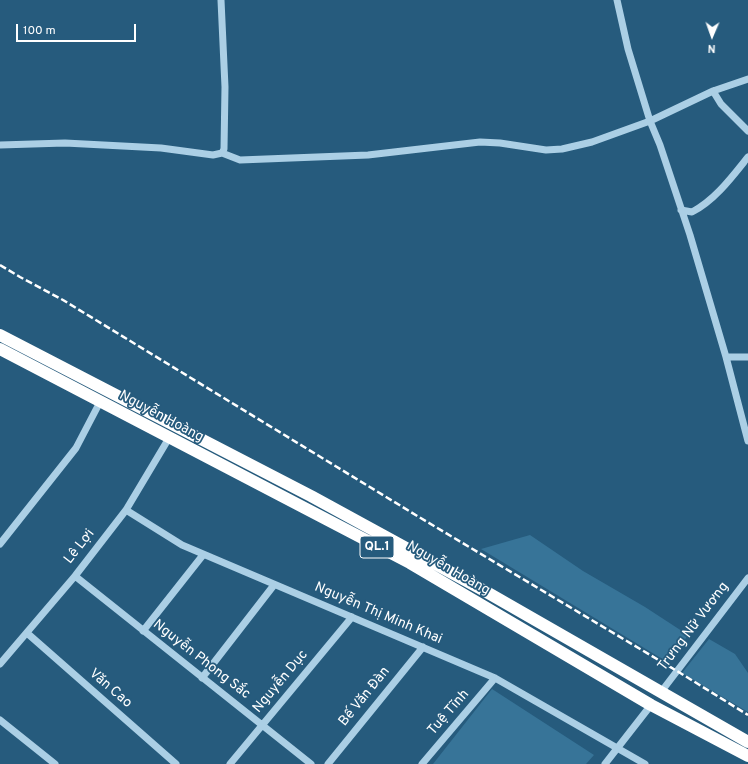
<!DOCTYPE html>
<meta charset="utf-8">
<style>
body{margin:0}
#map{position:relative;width:748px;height:764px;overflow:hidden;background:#265b7d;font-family:Overpass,sans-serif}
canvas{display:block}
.north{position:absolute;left:692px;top:16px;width:40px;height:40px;-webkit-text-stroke:3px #265b7d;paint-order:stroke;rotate:182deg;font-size:11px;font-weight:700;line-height:16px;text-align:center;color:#fff}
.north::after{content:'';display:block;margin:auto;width:14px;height:18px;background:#fff;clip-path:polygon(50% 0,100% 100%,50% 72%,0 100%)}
.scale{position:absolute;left:16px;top:24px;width:120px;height:18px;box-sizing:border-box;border:2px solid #fff;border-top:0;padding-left:5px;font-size:12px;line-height:14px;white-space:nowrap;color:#fff;-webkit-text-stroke:3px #265b7d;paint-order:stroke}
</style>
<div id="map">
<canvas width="748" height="764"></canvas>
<div class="north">N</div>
<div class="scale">100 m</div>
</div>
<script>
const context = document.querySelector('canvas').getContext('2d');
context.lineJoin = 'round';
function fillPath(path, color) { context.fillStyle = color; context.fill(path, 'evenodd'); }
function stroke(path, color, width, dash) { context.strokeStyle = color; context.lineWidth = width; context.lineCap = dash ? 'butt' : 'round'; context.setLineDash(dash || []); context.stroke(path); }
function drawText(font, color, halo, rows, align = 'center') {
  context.font = font + ' Overpass,sans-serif'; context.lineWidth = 3.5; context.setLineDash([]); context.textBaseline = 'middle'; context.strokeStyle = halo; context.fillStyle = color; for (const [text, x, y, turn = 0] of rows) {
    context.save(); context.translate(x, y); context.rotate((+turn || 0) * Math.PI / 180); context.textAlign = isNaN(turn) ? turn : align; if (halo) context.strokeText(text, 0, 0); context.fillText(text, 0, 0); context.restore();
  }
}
fillPath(new Path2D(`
 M530,535l53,36 62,36 43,28 -19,28 -188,-114z
 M709,639l26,15 13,19v39l-66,-39z
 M492,689l102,66 -8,9h-153z`), '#377498');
stroke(new Path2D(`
 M617,0l11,49 22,72 10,24 30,90 36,122 22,84
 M713,91l8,13 27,27
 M0,145l65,-2 96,5 52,7 9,-2 2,-4 1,-62 -4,-87
 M222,153l18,7 128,-5 112,-13 20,1 46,7 16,-1 30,-7 58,-21 63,-30 35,-12
 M681,210l11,2c23,-12 40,-35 56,-55
 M726,357h22
 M126,510l56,35 313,133 150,86
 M0,544l76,-96 24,-46
 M75,576l236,188
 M143,631l60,-76
 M27,633l149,131
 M0,664l75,-88 51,-66 43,-72
 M202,678l72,-93
 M661,692l87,-114
 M0,720l55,44
 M230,764l122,-147
 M328,764l95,-117
 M422,764l73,-86
 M605,764l46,-59`), '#abcfe5', 7);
stroke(new Path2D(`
 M0,335l311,161 172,94 265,152
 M0,349l410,214 241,142 97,51`), '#fff', 12);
stroke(new Path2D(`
 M0,265l20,12 43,23 356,217 258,154 71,44`), '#fff', 2.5, [7, 3]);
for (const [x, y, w] of [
 [377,547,34]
]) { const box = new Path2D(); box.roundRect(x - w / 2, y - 11, w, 22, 3); context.fillStyle = '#265b7d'; context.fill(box); stroke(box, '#fff', 1); }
drawText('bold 13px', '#fff', null, [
 ["QL.1",377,547]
]);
drawText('14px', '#fff', '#265b7d', [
 ["Nguyễn Hoàng",161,417,28],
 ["Lê Lợi",80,547,-52],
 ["Nguyễn Hoàng",448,569,30],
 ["Nguyễn Thị Minh Khai",378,614,23],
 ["Trưng Nữ Vương",694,627,-53],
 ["Nguyễn Phong Sắc",201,660,38],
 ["Nguyễn Dục",281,682,-50],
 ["Văn Cao",110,689,41],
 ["Bế Văn Đàn",365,697,-51],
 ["Tuệ Tĩnh",449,713,-49]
]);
</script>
